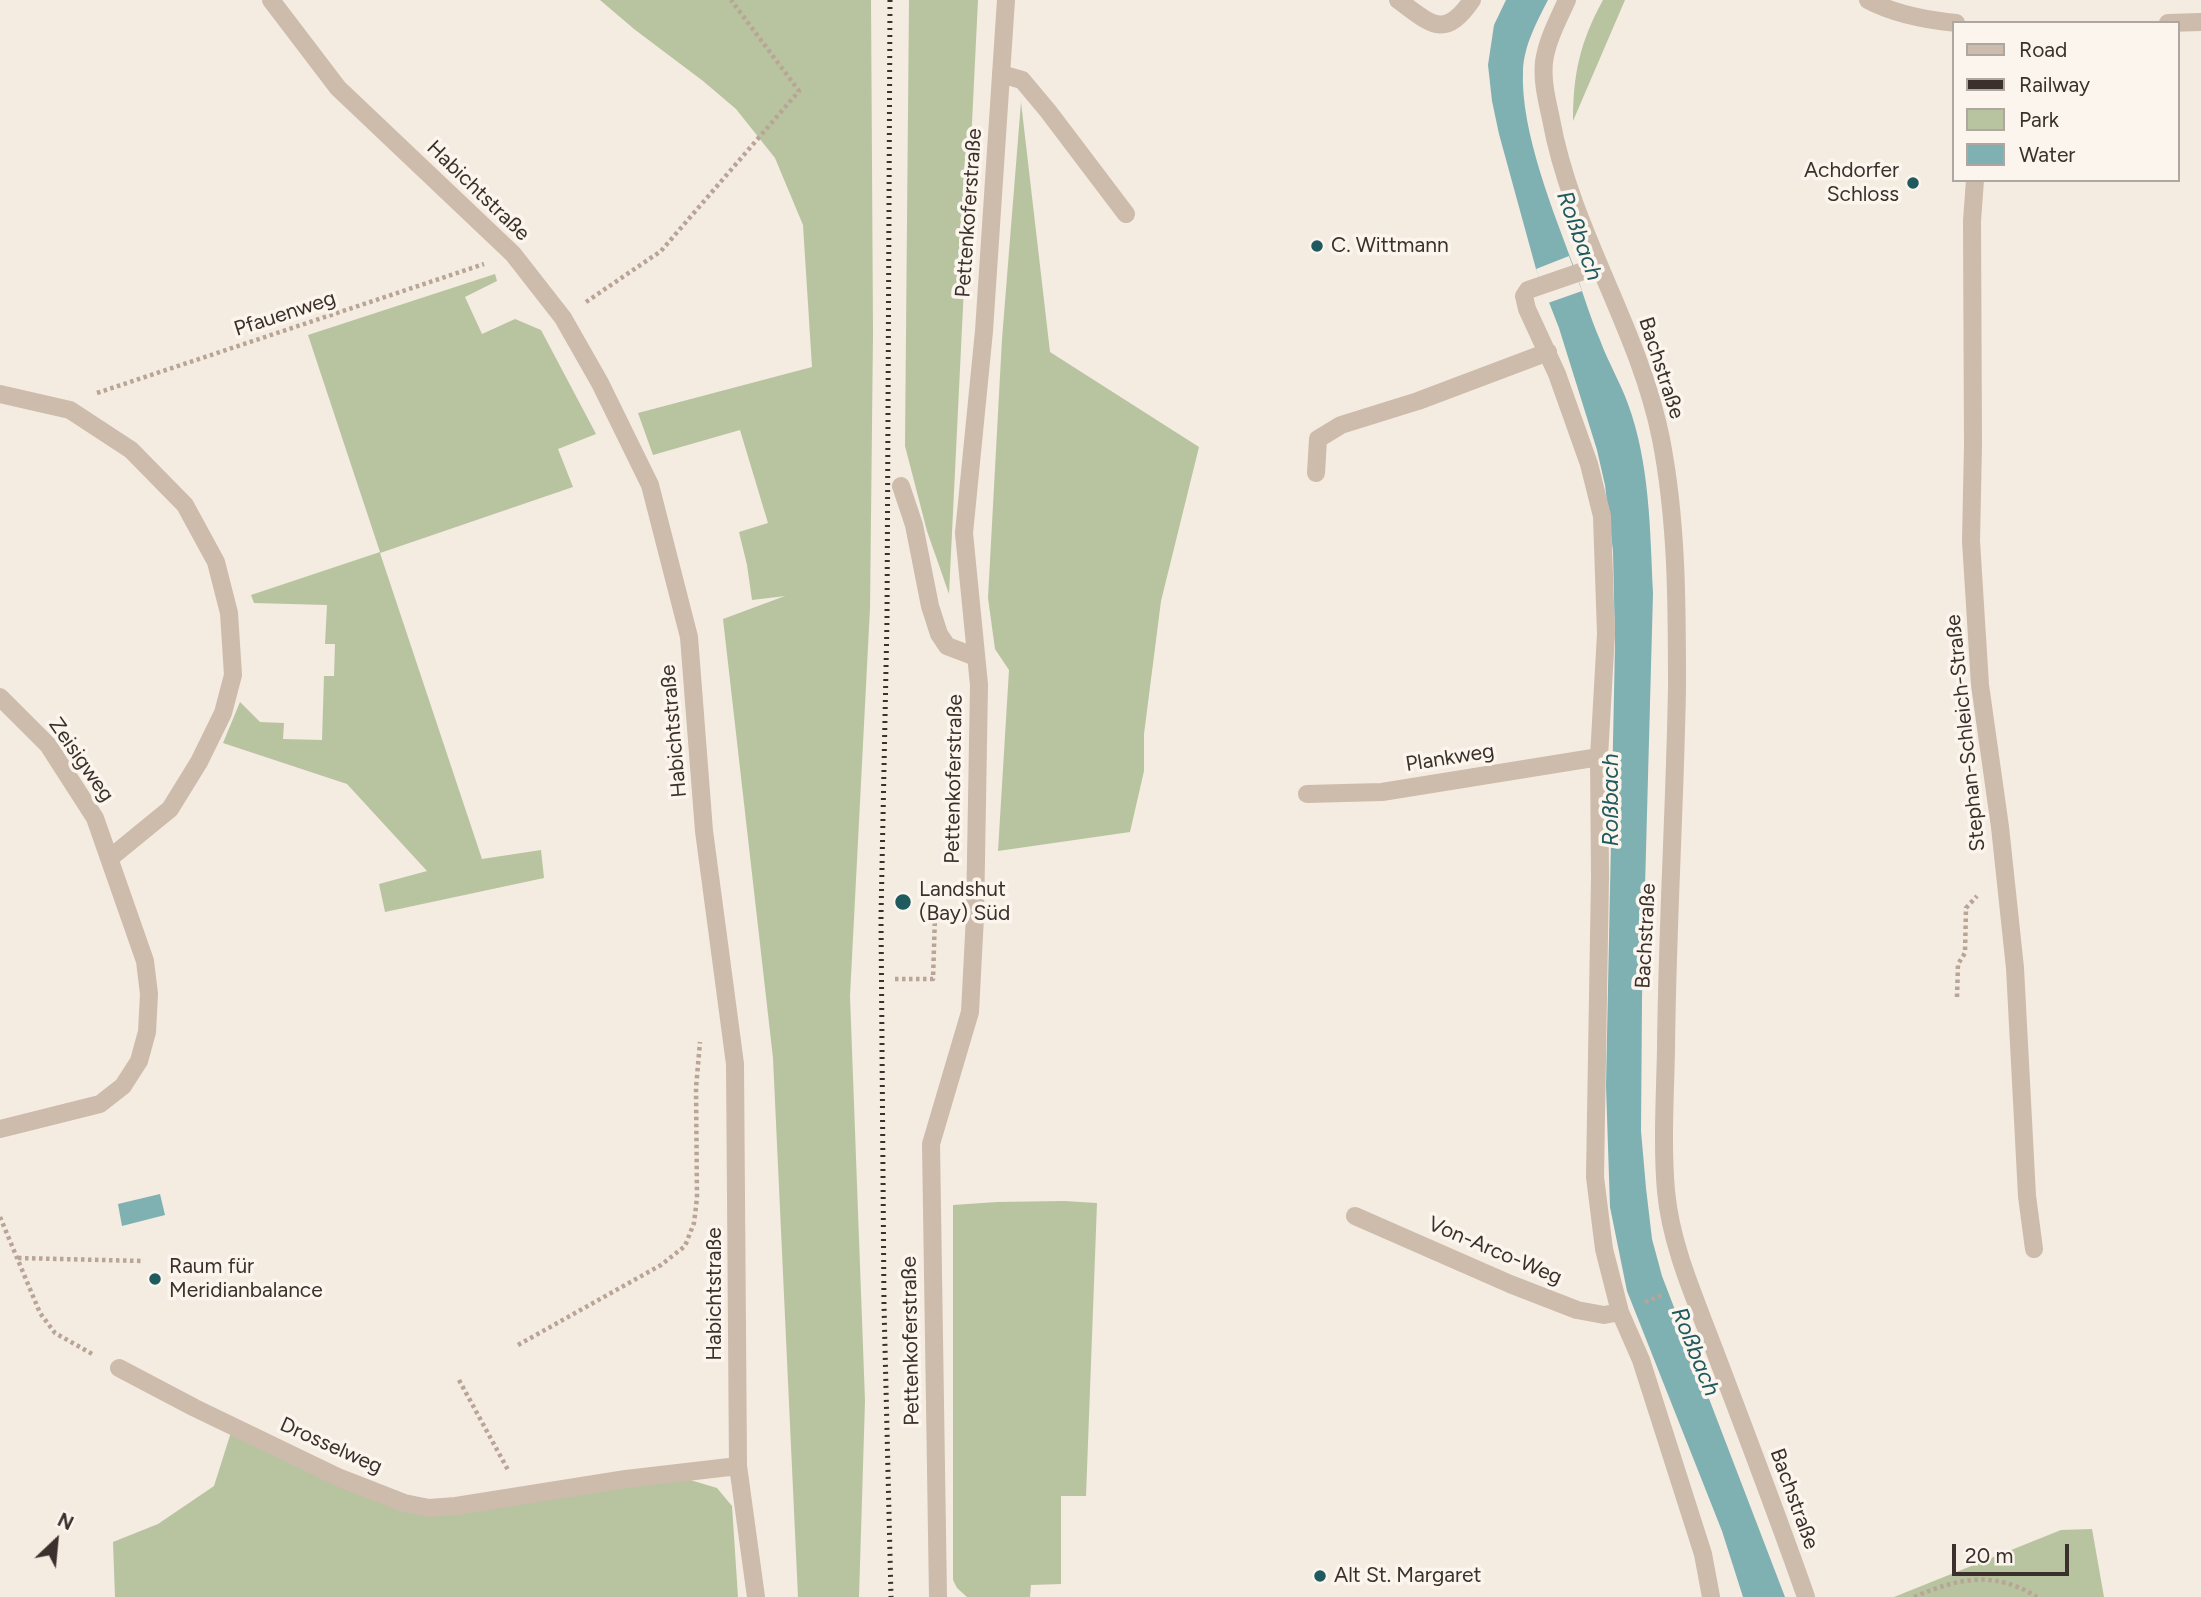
<!DOCTYPE html>
<meta charset="utf-8">
<style>
body{margin:0}
#map{position:relative;width:2201px;height:1597px;overflow:hidden;background:#f4ebe1;font-family:Figtree,sans-serif}
canvas{display:block}
.legend{position:absolute;left:1952px;top:21px;width:228px;height:161px;box-sizing:border-box;background:#fbf5ee;border:2px solid #aea6a0;margin:0;padding:9px 12px;list-style:none;font-size:21px;color:#3b302b}
.legend li{display:flex;align-items:center;gap:14px;height:35px}
.legend b{width:35px;border:2px solid #aea6a0}
.north{position:absolute;left:21px;top:1506px;width:70px;height:70px;-webkit-text-stroke:5px #fbf5ee;paint-order:stroke;rotate:26deg;font-size:19px;font-weight:700;line-height:28px;text-align:center;color:#3b302b}
.north::after{content:'';display:block;margin:auto;width:24px;height:32px;background:#3b302b;clip-path:polygon(50% 0,100% 100%,50% 72%,0 100%)}
.scale{position:absolute;left:1952px;top:1544px;width:117px;height:32px;box-sizing:border-box;border:4px solid #3b302b;border-top:0;padding-left:9px;font-size:21px;line-height:24px;white-space:nowrap;color:#3b302b;-webkit-text-stroke:5px #fbf5ee;paint-order:stroke}
</style>
<div id="map">
<canvas width="2201" height="1597"></canvas>
<ul class="legend">
<li><b style="height:9px;background:#cdbbac"></b>Road</li>
<li><b style="height:9px;background:#3b302b"></b>Railway</li>
<li><b style="height:19px;background:#b8c4a0"></b>Park</li>
<li><b style="height:19px;background:#7fb0b2"></b>Water</li>
</ul>
<div class="north">N</div>
<div class="scale">20 m</div>
</div>
<script>
const context = document.querySelector('canvas').getContext('2d');
context.lineJoin = 'round';
function fillPath(path, color) { context.fillStyle = color; context.fill(path, 'evenodd'); }
function stroke(path, color, width, dash) { context.strokeStyle = color; context.lineWidth = width; context.lineCap = dash ? 'butt' : 'round'; context.setLineDash(dash || []); context.stroke(path); }
function drawText(font, color, halo, rows, align = 'center') {
  context.font = font + ' Figtree,sans-serif'; context.lineWidth = 7; context.setLineDash([]); context.textBaseline = 'middle'; context.strokeStyle = halo; context.fillStyle = color; for (const [text, x, y, turn = 0] of rows) {
    context.save(); context.translate(x, y); context.rotate((+turn || 0) * Math.PI / 180); context.textAlign = isNaN(turn) ? turn : align; if (halo) context.strokeText(text, 0, 0); context.fillText(text, 0, 0); context.restore();
  }
}
fillPath(new Path2D(`
 M600,0h271l2,333 -3,275 -20,388 15,405 -6,196h-61l-25,-539 -50,-439 62,-23 -33,4 -5,-35 -8,-33 29,-9 -28,-93 -87,25 -15,-42 174,-46 -9,-142 -28,-67 -39,-49 -33,-28 -69,-52z
 M909,0h69l-29,594 -22,-63 -22,-85z
 M1603,0h22l-52,121c0,-47 7,-79 30,-121z
 M1021,102l29,250 149,95 -38,154 -17,133v37l-14,61 -132,19 11,-181 -14,-21 -7,-51 14,-259z
 M495,274l2,7 -32,16 17,37 33,-15 26,11 55,104 -38,15 15,38 -193,66 102,306 59,-9 3,28 -159,34 -6,-28 48,-13 -80,-87 -124,-41 17,-41 20,20 24,1 -1,16 39,1 2,-64h10l1,-32h-10l2,-39 -73,-2 -3,-8 129,-43 -72,-217z
 M1064,1201l33,2 -11,293h-25v88l-30,1 -1,12h-63l-10,-9 -4,-8v-375l44,-3z
 M233,1426l171,77 283,-24 30,9 15,18 6,91h-623l-2,-55 45,-18 56,-38z
 M2092,1529l12,68h-210l167,-67z`), '#b8c4a0');
fillPath(new Path2D(`
 M1506,0h42c-11,21 -24,46 -25,70 -3,61 31,143 52,200 8,23 15,47 25,70 8,22 20,42 28,64 22,60 22,126 25,189l-11,404 -1,134 5,57 6,51 10,37 123,321h-42l-21,-66 -95,-240 -17,-84 -4,-121 9,-442 -2,-93 -8,-66 -8,-35 -38,-122 -23,-59 -37,-135 -7,-33 -4,-36 6,-40z
 M160,1194l5,21 -43,11 -4,-22z`), '#7fb0b2');
fillPath(new Path2D(`
 M1569,256l13,35 -34,12 -12,-34z`), '#f4ebe1');
stroke(new Path2D(`
 M586,302l75,-51 138,-160 -68,-91
 M97,393l387,-129
 M895,979h38l2,-63h14
 M1957,997l1,-33 7,-11 1,-45 11,-12
 M0,1217l40,96 15,20 39,22
 M18,1258l126,3
 M1645,1302l18,-7
 M518,1345l143,-80 24,-19 9,-23 3,-25 -1,-110 4,-46
 M459,1380l49,90
 M1914,1597c45,-19 80,-27 123,0`), '#b9a596', 4.5, [3.5, 3.5]);
stroke(new Path2D(`
 M1398,0c32,23 46,41 74,0
 M1001,74l21,6 26,31 78,103
 M1316,473l2,-34 23,-14 77,-24 130,-49
 M901,486l13,39 16,81 9,28 8,12 29,11
 M2027,1196l7,53`), '#cdbbac', 18);
stroke(new Path2D(`
 M271,0l67,88 175,166 50,64 37,65 50,102 39,152 15,194 31,233 3,402 18,131
 M1567,0c-9,20 -20,40 -23,62 -2,20 3,38 7,57 20,112 88,209 110,320 16,82 16,165 16,248 -2,121 -10,242 -11,363 -1,47 -4,95 0,141 5,55 29,107 48,158 31,82 63,165 92,248
 M1868,0c26,14 59,20 88,23
 M2168,23l33,-1
 M1975,180l-3,41 1,224 -2,96 9,144 20,142 15,141 12,228
 M1598,266l-70,24 -4,6 3,13 30,65 32,90 13,52 4,118 -7,123 1,120 -5,300 9,72 16,63 21,48 62,194 8,43
 M0,394l70,16 61,40 54,55 31,57 13,51 4,62 -10,38 -24,49 -29,47 -60,49
 M0,697l48,48 47,73 50,143 4,33 -2,38 -8,29 -16,25 -23,18 -100,25
 M1307,794l75,-2 217,-35
 M1355,1216l155,68 67,26 27,5 16,-3
 M119,1368l76,40 145,70 64,25 25,5 27,-2 170,-27 112,-13
 M938,1597l-7,-453 39,-132 5,-96 4,-231 -15,-152 20,-202 22,-331`), '#cdbbac', 18);
stroke(new Path2D(`
 M890,0l-3,619 -6,298 3,388 7,292`), '#3b302b', 5, [2, 5]);
for (const [x, y, r, color] of [
 [1913,183,7,"#1f5a5e"],
 [1317,246,7,"#1f5a5e"],
 [903,902,9,"#1f5a5e"],
 [155,1279,7,"#1f5a5e"],
 [1320,1576,7,"#1f5a5e"]
]) { const dot = new Path2D(); dot.arc(x, y, r, 0, 2 * Math.PI); context.fillStyle = color; context.fill(dot); stroke(dot, '#fbf5ee', 2.5); }
drawText('21px', '#3b302b', '#fbf5ee', [
 ["Achdorfer",1899,171,"right"],
 ["Schloss",1899,195,"right"],
 ["C. Wittmann",1331,246],
 ["Landshut",919,890],
 ["(Bay) Süd",919,914],
 ["Raum für",169,1267],
 ["Meridianbalance",169,1291],
 ["Alt St. Margaret",1334,1576]
], 'left');
drawText('21px', '#3b302b', '#fbf5ee', [
 ["Habichtstraße",478,191,44],
 ["Pettenkoferstraße",969,213,-86],
 ["Pfauenweg",285,314,-18],
 ["Bachstraße",1661,368,72],
 ["Habichtstraße",674,731,-95],
 ["Stephan-Schleich-Straße",1966,733,-96],
 ["Plankweg",1450,758,-9],
 ["Zeisigweg",81,760,55],
 ["Pettenkoferstraße",954,779,-89],
 ["Bachstraße",1646,936,-87],
 ["Von-Arco-Weg",1495,1251,23],
 ["Habichtstraße",715,1294,-90],
 ["Pettenkoferstraße",911,1341,-91],
 ["Drosselweg",331,1446,24],
 ["Bachstraße",1794,1499,70]
]);
drawText('italic 23px', '#1f5a5e', '#fbf5ee', [
 ["Roßbach",1579,236,70],
 ["Roßbach",1611,800,-90],
 ["Roßbach",1695,1352,68]
]);
</script>
